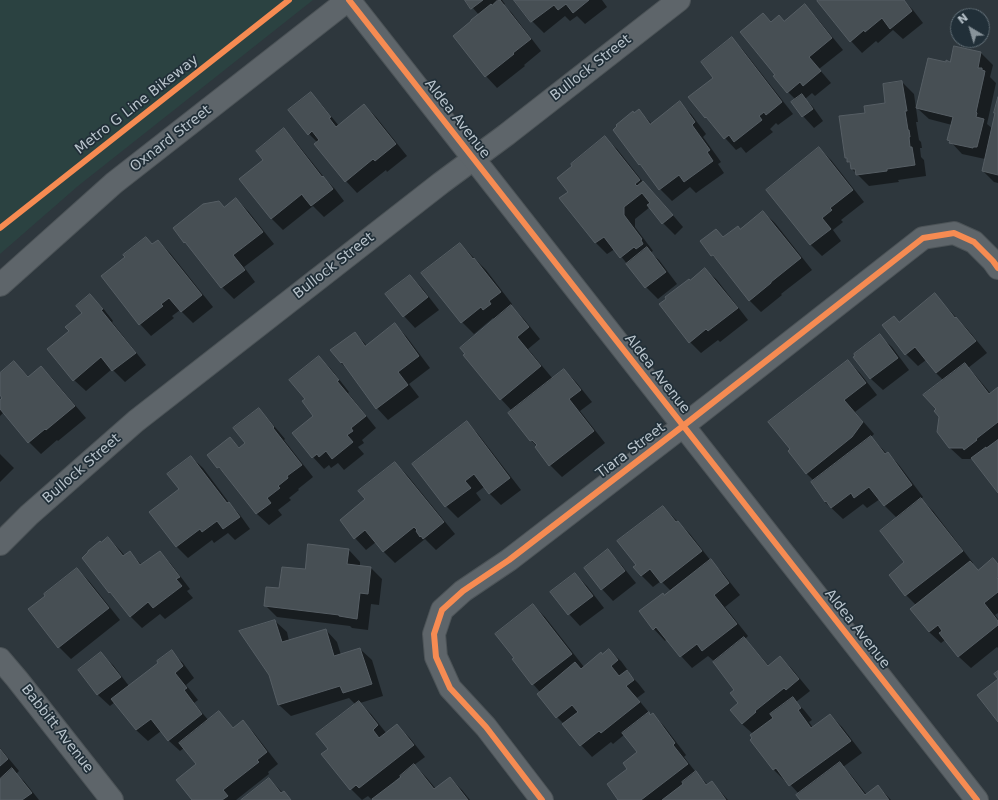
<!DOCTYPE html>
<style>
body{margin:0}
#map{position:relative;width:998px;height:800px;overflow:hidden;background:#2e373d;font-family:"DejaVu Sans",sans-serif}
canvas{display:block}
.north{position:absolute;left:950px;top:8px;width:40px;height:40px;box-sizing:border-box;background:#212f38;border:1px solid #5e6b73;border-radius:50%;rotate:322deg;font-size:11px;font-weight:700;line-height:16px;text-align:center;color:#b9c4cc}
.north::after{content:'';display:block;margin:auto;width:14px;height:18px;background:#88939a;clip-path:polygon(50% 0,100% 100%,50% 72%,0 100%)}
</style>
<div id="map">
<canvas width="998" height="800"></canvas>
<div class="north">N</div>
</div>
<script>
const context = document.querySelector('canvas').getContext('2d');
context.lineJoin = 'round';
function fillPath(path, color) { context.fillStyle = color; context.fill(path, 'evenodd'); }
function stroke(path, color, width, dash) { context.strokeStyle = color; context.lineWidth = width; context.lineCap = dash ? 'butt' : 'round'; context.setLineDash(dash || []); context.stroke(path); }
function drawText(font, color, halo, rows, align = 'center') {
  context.font = font + ' "DejaVu Sans",sans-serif'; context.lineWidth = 3.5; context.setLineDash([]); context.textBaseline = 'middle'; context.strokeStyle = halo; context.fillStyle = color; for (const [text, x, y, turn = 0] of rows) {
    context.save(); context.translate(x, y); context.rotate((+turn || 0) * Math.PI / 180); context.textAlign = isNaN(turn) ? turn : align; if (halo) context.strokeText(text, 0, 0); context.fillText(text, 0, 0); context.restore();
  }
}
fillPath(new Path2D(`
 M0,0h313l-235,186 -78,68z`), '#2b4241');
fillPath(new Path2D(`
 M466,0h36l3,4 -2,1 8,7 30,39 -17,14 1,1 -28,22 -11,-12 -7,-61z
 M516,0h86l5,7 -22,17 -8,-8 -7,5 -5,-5 -21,17 -12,-12z
 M821,0h82l10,10 10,13 -20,16 -10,-9 -15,13 -2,-2 -14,12 -11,-12 -32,-40z
 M805,6l11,11 27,33 -24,19 12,14 -16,13 -3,-3 -7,6 8,8 10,14 -9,7 -11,-12 -7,-16 -8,-8 -14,-16 2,-1 -13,-61 9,8h13z
 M732,39l11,11 50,64 -15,11 -2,-2 -6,6 3,3 -27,21 -5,-6 -5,3 -30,-33 8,-39z
 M955,47l26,6 12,12 -3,12 6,6 -9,41 6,5 5,-28v82l-4,-1 -11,-11 2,-12 -23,-5 -13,-14 3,-15 -23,-6 -12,-11 30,-45h4zM984,72l1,2 -10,43h-1z
 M902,82l12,12 4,28h-2l3,18 2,2 1,6h-2l1,9 3,3 2,16 -28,4 1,2 -30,4 -17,-17v-4l-4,-3v-3l-2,-2 21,-43 19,-10z
 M311,94l11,11 17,21 25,-21 12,12 31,39 -20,16 -1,-2 -29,23 -11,-12 -29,-39 -8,-8z
 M680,103l11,11 15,20 -3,3 18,25 -3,2 6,9 -28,20 -6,-6 -18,14 -12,-12 -14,-19 -6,-6 -5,-50 4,-3 13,13z
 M284,129l11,12 32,40 8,8 9,12 -20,16 -11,-11 -30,24 -12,-12 -6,-58z
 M605,138l12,11 26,33 11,11 29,34 -8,8 -12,-12 -13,-16 -15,12v8l18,24 -2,1 2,3 6,5 18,24 -19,15 -12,-12 -31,-38 -8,5 -11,-11 -35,-44 9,-7z
 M819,148l12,12 33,42 -23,18 2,2 -10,8 8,11 -19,15 -12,-12z
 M236,199l12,12 26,33 -30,23 11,15 -21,17 -12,-12 -28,-36 -9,-9z
 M763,212l12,11 37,47 -31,24 1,1 -21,17 -12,-12 -28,-36 -9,-9 12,-17 17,-8z
 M158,241l12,12 43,54 -20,16 -13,-13 -8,6 2,2 -23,18 -11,-12z
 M460,244l26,26 26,34 -2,2 13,12 17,21 -12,10 25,30 11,-9 12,12 16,20 -12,9 25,32 -43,34 -12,-12 -14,-18 1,-1 -6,-6 -19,-29 -11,-12 -6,-79 -2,-2 -19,16 -12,-12 -39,-49z
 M705,269l12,11 31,40 -28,22 -2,-2 -17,13 -11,-11v-61z
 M410,276l12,12 17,22 -24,18 -11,-12z
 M90,295l12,12 11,14 -1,1 34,43 -21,17 -13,-13 -26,22 -12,-11 -4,-48 13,-19z
 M935,295l33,35 19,23 -19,15 8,8 15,18 7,-6v104l-25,-33h-11l-12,-11 -6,-67 -8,-8 -10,-13 -8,6 -12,-12 -23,-29 16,-2z
 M395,325l11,11 24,32 -21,16 10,13 -31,23 -11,-12 -27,-37 -9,-8 14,-30 12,13z
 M880,336l12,11 17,23 -26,20 -12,-11 -17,-21z
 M319,357l12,12 18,23 -1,1 28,35 -14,12 2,3 -6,4 6,7 -20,16 -6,-7 -7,5 -2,-3 -5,4 -11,-12 -20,-24 22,-17 -9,-17z
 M848,361l12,12 17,22 -22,17 19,22 -3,3 16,17 1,-1 11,12 24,32 -2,2 12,12 40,52 -1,1 6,7 20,-7v49l-3,2 3,4v29l-1,-1 -26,21 -12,-11 -14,-17 -4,3 -12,-11 -18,-23 5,-4 -10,-10 -16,-20 16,-13 -9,-44 -12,-12 -5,-7 -13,9 -4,-4 -20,15 -18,-17 -13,-20 2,-1 -8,-8z
 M14,362l15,15 12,-10 11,11 34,40 -28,23 -1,-1 -16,14 -12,-12 -25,-30 -4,4v-15l4,-3 -4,-5v-19z
 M259,409l11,12 15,18 -1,1 29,37 -15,12 1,1 -10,8 2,2 -13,10 4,5 -13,10 -12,-11 -29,-37 -10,-10 12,-29 10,10 7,-5z
 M467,423l11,11 43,56 -20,15 -12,-12 -5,-6 -8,6 5,7 -23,18 -12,-12 -32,-42z
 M0,454l14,14 -14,14z
 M191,457l12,11 27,36 10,11 10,14 -15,11 -7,-7 -14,10 -2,-3 -24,18 -11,-11 -27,-35 30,-23z
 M395,463l12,12 48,59 -19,16 -11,-11 -30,24 -11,-11 -8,-10 -10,8 -11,-12 12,-38z
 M663,507l27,27 21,27 11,11 18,23 -15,12 23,29 -3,3 10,11 14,16 11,-9 12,12 18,22 -14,11 8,8 8,10 -3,2 4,6 17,-13 12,12 20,26 -19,14 8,8 16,20 11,-9 13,14h-90l-2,-6 -13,-14 -1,1 -11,-11 -21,-36 -11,-10 -11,-14 8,-7 -3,-13 -21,-28 -7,-6 -16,12 -11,-12 -14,-17 -2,2 -11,-12 10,-33 7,-5 -10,-10 -8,6 -12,-12 -4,-10z
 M108,538l12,12 5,6 5,-3 12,12 18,-13 11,12 19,25 -3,2 6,7 -28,21 -5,-5 -18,14 -12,-12 -10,-13 -10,-11z
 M349,550l11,12v4l11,2 11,11 -3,26 -8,-1 -3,26 -16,-2 -2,-2 -73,-9 -12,-12 15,-16 26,-19z
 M608,550l11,12 17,21 -23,18 -11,-12z
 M77,569l12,12 31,39 -49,39 -12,-12z
 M575,574l12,12 17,22 -24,18 -11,-12z
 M533,605l12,12 39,50 25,-17 12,11 8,11 -1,1 10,10 7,9 -8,6 14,17 1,-1 12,12 22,29 -2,2 14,18 10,10 4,-3 16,18h-109l10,-31 9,-17 -13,-18 -12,10 -2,-2 -19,15 -11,-12 -17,-21 -7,-7 -17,-25 -7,-8z
 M275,621l12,11 2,9 37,-11 11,12 4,13 19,-6 12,11 11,36 -23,7 11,11 16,20 10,-8 12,11 16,20 -11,8 12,12 10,12 14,-11 12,12 8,10h-96l-1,-2 -2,1 -3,-3 -6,4 -11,-11 -22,-40 27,-44 -7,-7 -58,18 -12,-11zM401,776l1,1 -6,5 -1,-1z
 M171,652l12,11 11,15 -8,7 12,15 -4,3 15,18 10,-8 15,16 9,-7 11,11 24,31 -10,8 1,2 -33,26h-43l4,-35 -13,-17 -4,3 -12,-11 -7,-9 -13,10 -12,-11 -21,-28 -5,4 -12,-11 -19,-24 22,-17 12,11 16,21 30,-23z
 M0,748l19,23 -3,3 8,7 15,19h-39z
 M269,779l14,14h1l7,7h-49z`), '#0007');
const building = new Path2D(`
 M465,0h18l-12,9z
 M498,0h2l31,39 -18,14 1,1 -29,23 -32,-41 18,-15v-1l20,-16 1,1z
 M514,0h75l-16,13 -7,-9 -8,6 -4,-5 -23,17z
 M819,0h85l8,11 -22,18 -8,-11 -17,14 -1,-2 -14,12 -33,-41z
 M805,4l27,34 -23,19 12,14 -18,15 -3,-4 -13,11 -14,-17 2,-1 -35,-43 23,-19 8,9 8,-7 5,6z
 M732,37l50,65 -16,13 -2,-3 -5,4 3,4 -28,22 -5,-7 -5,4 -18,-22 -1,1 -17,-21 25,-19 -12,-16z
 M954,46l27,6 -3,16h4v2l3,1 -9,41 1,1 -1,4 8,2 -7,28h-4v1l-24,-5 1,-2 -3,-1 6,-23 -37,-9 12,-50 18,4v-2l4,2z
 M902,81l5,30h-2l3,19h1l1,7h-1l1,10h2l3,18 -28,4v2l-31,4 -1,-6h-4l-1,-7h-3v-4h-2l-6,-42 26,-3 -1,-7 21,-3 -2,-19z
 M311,92l20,25 -2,1 7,9 28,-23 32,40 -21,17 -2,-2 -28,23 -31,-38 5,-4 -7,-9 -4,4 -20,-25z
 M802,94l11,15 -11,8 -11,-15z
 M998,97v78l-16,-4 13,-58h-1z
 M680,101l15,21 -3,3 18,25 -3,2 6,9 -29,21 -5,-7 -20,15 -19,-26 -1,1 -26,-35 4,-4 -1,-1 17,-14 1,2 5,-4 11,15z
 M284,128l38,49 1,-1 10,13 -22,17 -8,-10 -1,-2 -31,25 -32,-40 24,-19 -7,-9z
 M605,136l35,44 -5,4 2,2 6,-5 30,34 -11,9 -15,-19 3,-2 -8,-10 -18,14v8l18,24 -1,1 2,4 -7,5 -2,-2 -14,11 -16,-21 -9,6 -36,-45 9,-6 -11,-14 15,-12 -1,-2z
 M819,147l34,43 -23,18 2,2 -10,8 9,11 -21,16 -44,-55z
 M236,198l27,34 -30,23 12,15 -24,18 -36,-46 -1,1 -11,-15 30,-24 16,-3 5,6z
 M763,211l38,47 -30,24v1l-22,18 -36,-46 -2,1 -11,-15 16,-12 7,8 15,-11 2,3z
 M146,237l6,7 6,-4 44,55 -21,17 -12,-14 -8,6 2,2 -24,19 -38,-49 24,-19 -2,-2z
 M460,243l13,16 1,-1 27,34 -12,9 2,3 -8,6 -2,-3 -20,16 -40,-50z
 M647,247l19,25 -21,16 -19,-24z
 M705,268l33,40 -30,23 -2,-2 -17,14 -30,-39 7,-5 -1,-2 24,-18 1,1z
 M410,275l18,22 -25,20 -18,-23z
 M935,293l20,25 1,-1 20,24 -40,32 -21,-26 -10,8 -23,-30 12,-9 5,6z
 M90,294l13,15 -2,1 35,43 -24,18 -11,-14 -28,24 -26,-32 22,-18 -4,-4 17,-14 -6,-7z
 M511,305l18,22 -12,10 24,29 -41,34 -37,-45 2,-1 -5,-6z
 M395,323l24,33 -21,16 10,13 -32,24 -34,-47 -1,1 -11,-13 25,-18 10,14z
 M880,334l18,24 -28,21 -17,-22 2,-1 -1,-2z
 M319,356l20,24 -2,1 29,35 -15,12 2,3 -6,4 6,7 -21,17 -6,-8 -7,6 -2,-3 -5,4 -20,-25 21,-17 -11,-15 3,-2 -16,-19z
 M848,360l18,23 -22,17 19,22 -11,15 -46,37 -18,-23 2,-2 -22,-27z
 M14,361l14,16 13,-11 34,40 -29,24 -1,-1 -17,14 -28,-34v-9l2,-2 -2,-3v-22z
 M965,363l24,31 9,-7v35l-22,17 1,1 -13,10 -1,-2h-14l-12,-16 2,-15 -5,-6 2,-2 -13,-14z
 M564,369l17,21 -12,9 25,32 -45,35 -14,-19 2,-2 -5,-5 -2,1 -22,-28z
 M259,408l15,19 -1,1 29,37 -15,11 1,2 -10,8 2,2 -13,10 4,5 -15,11 -37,-47 -2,1 -10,-13 23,-18 9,11 6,-5 -12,-15z
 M467,421l43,57 -21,16 -15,-20 -9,7 6,7 -26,19 -33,-43z
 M871,436l14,18 3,-2 24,33 -28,21 -15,-19 -15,11 -3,-5 -20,15 -5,-7 -1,1 -14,-20z
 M998,440v53l-27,-35 15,-11v1z
 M191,456l36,47 2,-1 11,15 -17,12 -6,-8 -15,11 -2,-3 -24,18 -27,-35 30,-23 -12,-15z
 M395,462l49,60 -21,17 -2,-3 -1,1 -4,-6 1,-1 -3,-3 -31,25 -18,-22 -11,9 -14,-19 25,-21 -7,-8z
 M921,498l42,53 -58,45 -16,-21 15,-13 -24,-31z
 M663,506l13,16 2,-1 24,30 -41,32 -11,-14 -9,7 -8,-9 3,-2 -19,-24z
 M108,537l15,19 7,-5 10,14 20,-14 20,26 -4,2 6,7 -29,22 -5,-6 -18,15 -20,-25 -1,1 -27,-35 6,-6v-1l12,-10 1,1z
 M308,544l41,5 -2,15 24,3 -3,27 -8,-1 -3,26 -18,-3v-1l-75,-9 2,-19 13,1 3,-21 23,2z
 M608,549l17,22 -24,19 -17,-22z
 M993,558l5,6v12l-1,2 1,1v13l-14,11 14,18v4l-40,32 -19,-24 3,-2 -4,-6 -9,7 -19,-23 60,-48 8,9z
 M711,559l18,24 -15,12 23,29 -35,27 -5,-7 -17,13 -24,-30 -3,3 -14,-19 24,-18 1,2z
 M77,568l32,40 -51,40 -30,-39 17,-13 -1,-2z
 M575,573l18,23 -25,19 -18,-23z
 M533,604l39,50 -40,31 -20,-26 2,-1 -19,-24z
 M275,620l7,22 44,-13 8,27 26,-8 12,36 -29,9 -3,-7 -62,19 -9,-30 -30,-44z
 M744,637l24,29 12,-10 19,23 -13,11 -2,-2 -29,23 1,1 -14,12 -12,-14 8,-7 -8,-10 4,-3 -21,-28z
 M609,649l9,11 -7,6 8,10 8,-6 7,10 -8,6 14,16 -39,31 -2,-2 -19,15 -18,-22 16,-12 -6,-7 -16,13 -19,-24 38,-32 6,7 20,-17 1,2z
 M172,650l11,16 -8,7 12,15 -3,2 18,24 -34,27 -17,-22 -15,11 -25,-31 47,-36 -1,-2z
 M101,652l20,25 -24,18 -19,-25z
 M998,671v51l-21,-27 21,-16 -4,-5z
 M793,697l8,11 -3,2 13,18 19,-14 21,27 -62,45 -13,-18 -3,2 -23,-30 2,-2 -2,-3 23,-17 -3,-4z
 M359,701l19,24 -5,5 6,8 18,-14 17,21 -55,43 -3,-3 -6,5 -29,-36 7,-5 -12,-15z
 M219,711l14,17 10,-8 24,32 -10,8 2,2 -36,28 5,6 -6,4h-30l-16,-20 20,-16 -17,-21z
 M649,712l1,3 3,-2 22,30 -2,2 15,19 -47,36h-23l-11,-16 20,-15 -4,-6 14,-11 -15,-19z
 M0,749l8,10 -8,7z
 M840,762l25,33 13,-10 11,15h-89l-4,-5z
 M414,764l20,25 16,-12 18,23h-95l-1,-1 29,-22 -1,-1z
 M12,768l20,25 -10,7h-22v-21z
 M696,771l10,14 6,-4 14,19h-64l21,-16 -1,-2z
 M269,778l12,15 3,-2 7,9h-50z`);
fillPath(building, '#474f54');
stroke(building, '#565e64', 1);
const minor = new Path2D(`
 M0,544l29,-29 107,-94 305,-238 65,-48 173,-135
 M0,659l17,20 95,121
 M542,800l-56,-73 -36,-39 -14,-31 -2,-23 8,-24 21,-19 46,-31 174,-134 240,-188 31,-5 20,9 19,19 5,7`);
const tertiary = new Path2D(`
 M349,0l628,800
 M0,285l114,-102 234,-183`);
stroke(minor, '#4c5357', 24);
stroke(tertiary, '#4c5357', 24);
stroke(minor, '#5e656a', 22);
stroke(tertiary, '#5e656a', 22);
stroke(new Path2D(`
 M349,0l628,800
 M0,228l289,-228
 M542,800l-56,-73 -36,-39 -14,-31 -2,-23 8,-24 21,-19 46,-31 174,-134 240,-188 31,-5 20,9 19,19 5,7`), '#f68b52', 6);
drawText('14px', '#b9c4cc', '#212f38', [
 ["Bullock Street",591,68,-38],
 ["Metro G Line Bikeway",137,105,-38],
 ["Aldea Avenue",457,119,52],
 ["Oxnard Street",171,139,-38],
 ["Bullock Street",334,266,-38],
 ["Aldea Avenue",657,374,52],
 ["Tiara Street",631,451,-37],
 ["Bullock Street",82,469,-41],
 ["Aldea Avenue",857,629,52],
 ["Babbitt Avenue",57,729,52]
]);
</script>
